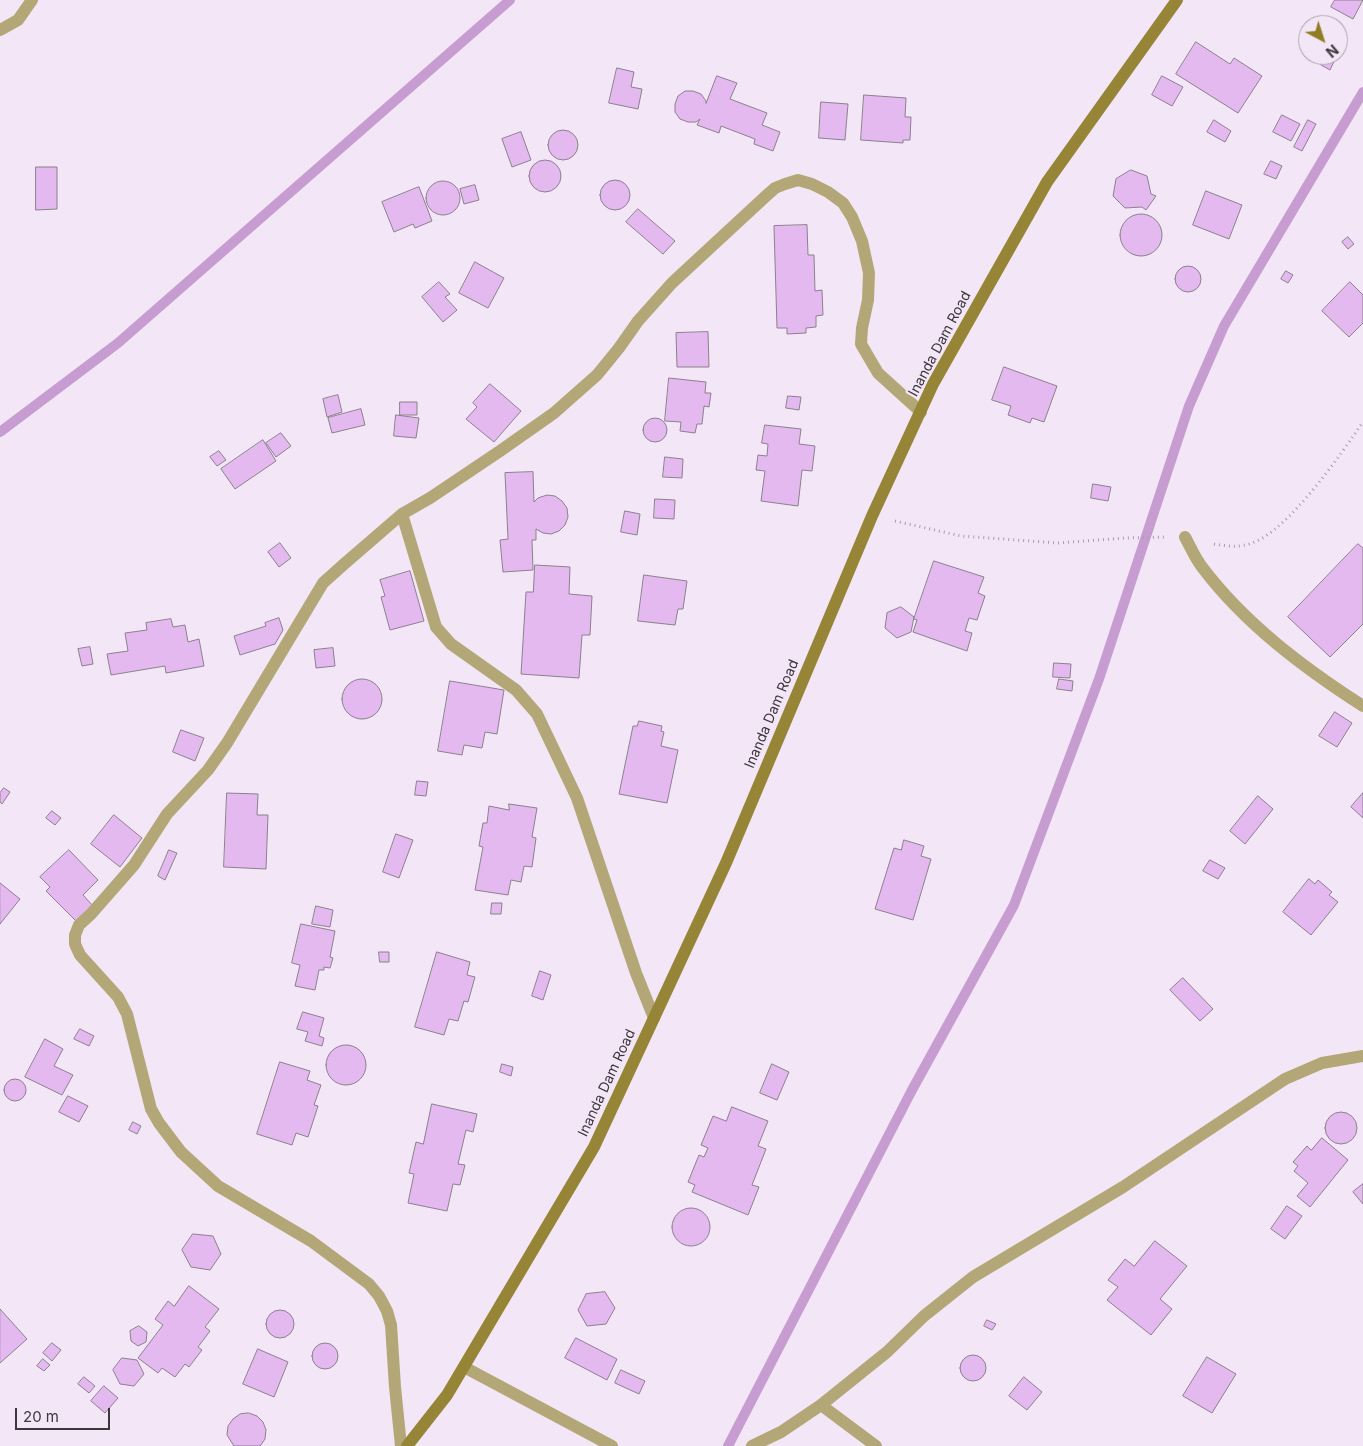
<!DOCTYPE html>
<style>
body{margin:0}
#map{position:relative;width:1363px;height:1446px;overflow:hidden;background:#f3e6f6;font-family:Inter,sans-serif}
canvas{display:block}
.north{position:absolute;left:1298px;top:15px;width:50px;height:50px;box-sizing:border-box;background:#f3e6f6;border:1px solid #aaa0ac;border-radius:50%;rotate:140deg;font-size:14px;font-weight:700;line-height:20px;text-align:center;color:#3c373d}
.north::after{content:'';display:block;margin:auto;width:18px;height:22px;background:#917d23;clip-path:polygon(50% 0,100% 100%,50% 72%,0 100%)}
.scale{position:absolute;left:15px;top:1408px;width:95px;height:22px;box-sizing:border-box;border:2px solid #3c373d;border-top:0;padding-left:6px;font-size:15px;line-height:18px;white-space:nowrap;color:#3c373d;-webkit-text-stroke:4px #f3e6f6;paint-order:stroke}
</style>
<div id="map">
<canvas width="1363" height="1446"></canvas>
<div class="north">N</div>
<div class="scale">20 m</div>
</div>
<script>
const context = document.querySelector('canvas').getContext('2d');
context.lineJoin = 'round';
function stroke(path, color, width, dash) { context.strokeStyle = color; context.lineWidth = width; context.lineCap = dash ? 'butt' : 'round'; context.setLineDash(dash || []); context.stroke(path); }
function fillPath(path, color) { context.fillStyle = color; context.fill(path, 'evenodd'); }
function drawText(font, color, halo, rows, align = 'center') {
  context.font = font + ' Inter,sans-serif'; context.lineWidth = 4.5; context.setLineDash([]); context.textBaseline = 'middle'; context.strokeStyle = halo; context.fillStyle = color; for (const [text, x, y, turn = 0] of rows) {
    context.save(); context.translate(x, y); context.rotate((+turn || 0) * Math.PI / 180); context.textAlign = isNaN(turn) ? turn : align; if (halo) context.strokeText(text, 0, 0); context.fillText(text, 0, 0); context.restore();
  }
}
stroke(new Path2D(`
 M0,432l118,-89 392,-343
 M728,1446l184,-356 102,-185 85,-226 90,-273 35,-80 139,-234`), '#c79dd1', 10);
const building = new Path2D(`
 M1335,0h28l-10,19 -22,-12z
 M1196,42l34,22 4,-6 28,18 -24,37 -62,-39z
 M1326,55h11l-7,15 -9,-5z
 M617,68l17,4 -3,15 11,2 -4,20 -29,-6z
 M717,76l20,7 -7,16 37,14 -5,12 18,7 -7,19 -19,-7 1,-5 -34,-13 -2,7 -22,-8 3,-6 -4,3h-8l-8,-3 -5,-7v-8l3,-8 7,-5h8l8,3 5,7v2z
 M1162,76l21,11 -11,19 -20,-11z
 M864,95l42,3 -1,19h6l-1,23h-7v3l-42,-3z
 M821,102l27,2 -3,36 -26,-2z
 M1282,115l18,9 -9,17 -18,-9z
 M1214,120l17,11 -6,11 -18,-10z
 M1308,120l8,4 -14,27 -8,-4z
 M548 145a15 15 0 1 1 30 0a15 15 0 1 1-30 0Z
 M521,132l10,28 -19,7 -10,-28z
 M529 176a16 16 0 1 1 32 0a16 16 0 1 1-32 0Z
 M1271,161l11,5 -6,13 -12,-5z
 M36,167h21v42l-21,1z
 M1131,170l16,6 4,18 5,2 -10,14 -4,-3 -17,1 -12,-12 3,-17z
 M600 195a15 15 0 1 1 30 0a15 15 0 1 1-30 0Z
 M426 198a17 17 0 1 1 34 0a17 17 0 1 1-34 0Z
 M475,185l4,15 -15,4 -4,-15z
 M419,187l13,34 -17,7 -2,-4 -19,8 -12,-30z
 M1206,191l36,14 -13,34 -36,-14z
 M638,209l37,32 -12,13 -37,-32z
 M1120 235a21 21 0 1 1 42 0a21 21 0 1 1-42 0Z
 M807,225l1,30h6l1,36 7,-1 1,25 -7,1v11l-10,1v5l-19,1v-6h-10l-3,-102z
 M1348,237l6,7 -6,5 -6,-7z
 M475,262l29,16 -16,30 -29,-15z
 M1175 279a13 13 0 1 1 26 0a13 13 0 1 1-26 0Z
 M1286,271l7,4 -5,8 -7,-4z
 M439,282l11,12 -5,3 12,13 -14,12 -21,-25z
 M1350,282l13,13v28l-14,14 -27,-26z
 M708,332l1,35h-32l-1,-34z
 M1004,367l53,19 -13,36 -12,-4 -2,5 -22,-8 3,-9 -19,-6z
 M669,378l37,4 -1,11h6l-2,14 -5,-1 -2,18h-5l-2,9 -15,-2 1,-9 -16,-1z
 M490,384l31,27 -27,31 -28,-23 11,-12 -4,-4z
 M338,395l4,17 -15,5 -4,-18z
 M788,396l13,1 -2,13 -13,-2z
 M400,402h17v13h-17z
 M361,409l4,16 -33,8 -4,-15z
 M396,415l23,3 -3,20 -22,-2z
 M643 430a12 12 0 1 1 24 0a12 12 0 1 1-24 0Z
 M765,425l36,4 -2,15 16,2 -3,25 -10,-1 -4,36 -37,-5 4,-30 -9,-1 2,-15 9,1 1,-12 -6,-1z
 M281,433l10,13 -15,11 -10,-14z
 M263,440l13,21 -41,28 -14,-20z
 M219,451l7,9 -9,6 -7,-9z
 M665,457l18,2 -1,19 -19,-1z
 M533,472l1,30 4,-4 9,-3 8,1 7,5 5,7 1,9 -3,8 -6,6 -8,3 -8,-1 -7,-4v11h-4l1,30 -30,2 -3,-32 8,-1 -3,-66z
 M1093,484l18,3 -3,14 -17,-3z
 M655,499l20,1 -1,19 -20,-1z
 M625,511l15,3 -3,21 -16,-3z
 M280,543l11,15 -12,9 -11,-15z
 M1358,544l5,4v76l-33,33 -42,-40z
 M934,561l50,16 -6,16 7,3 -8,24 -8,-2 -4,13 7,2 -5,18 -54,-19 4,-12 -3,-1z
 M535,565l35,2 -1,27 23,2 -2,39h-8l-3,43 -58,-4 5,-82h7z
 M410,571l14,50 -34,9 -9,-33 4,-1 -5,-16z
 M644,575l43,6 -4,28h-5l-3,16 -37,-4z
 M901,607l13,10 -3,15 -14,6 -12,-10 2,-15z
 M279,618l4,12 -8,14 -35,11 -6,-19 32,-10 -1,-3z
 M171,619l2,8 12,-2 3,17 11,-3 5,27 -38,7 -1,-7 -54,9 -4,-21 21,-3 -3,-18 22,-3 -1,-7z
 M90,647l3,17 -11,2 -4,-17z
 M333,648l2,18 -19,2 -2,-18z
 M1054,663l17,1 -1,14 -17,-1z
 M1059,679l14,2 -1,10 -15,-2z
 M342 699a20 20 0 1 1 40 0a20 20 0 1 1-40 0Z
 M450,681l54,9 -7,44 -12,-2 -3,16 -18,-3 -2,10 -24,-4z
 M1335,712l17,11 -15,24 -18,-11z
 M639,721l23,5 -1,5 3,1 -3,14 17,4 -11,53 -48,-9 14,-68h4z
 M181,730l23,8 -9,23 -22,-9z
 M417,781l11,1 -2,14 -11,-1z
 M4,788l6,4 -8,12 -2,-2v-9z
 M227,793l31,1 -1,21h11l-2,54 -42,-2z
 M1363,793v25l-12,-11z
 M1258,796l15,13 -28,35 -15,-13z
 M509,804l28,4 -5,29 4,1 -4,29 -8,-1 -3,16 -10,-2 -3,15 -33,-5 8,-43 -4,-1 4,-23h4l2,-17 20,4z
 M52,811l9,7 -6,7 -9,-7z
 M114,815l28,23 -22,29 -29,-23z
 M396,834l17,6 -14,38 -16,-6z
 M904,840l20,6 -3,10 10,3 -18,61 -38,-11 19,-61 7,2z
 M69,850l29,30 -15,15 10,11 -16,16 -31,-31 4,-4 -10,-10z
 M169,850l8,3 -12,27 -7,-4z
 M1210,860l15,8 -7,11 -15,-8z
 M1309,879l6,5 3,-4 14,12 -3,3 9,7 -27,33 -28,-23z
 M0,883l20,16 -20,25z
 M492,903h10l-1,11h-10z
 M316,906l17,4 -3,17 -18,-3z
 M301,924l34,7 -5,26 3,1 -3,10 -6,-1v3h-5l-4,20 -20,-4 5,-21 -8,-2z
 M379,952h10v10h-9z
 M437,952l33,10 -3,13 8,2 -7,25 -4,-1 -6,20 -9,-2 -5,16 -29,-8z
 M540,971l11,4 -8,25 -11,-4z
 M1183,978l30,31 -13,12 -30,-31z
 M303,1012l21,6 -5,18 5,2 -2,8 -17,-5 3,-9 -11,-3z
 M80,1029l14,7 -5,10 -15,-7z
 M45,1039l18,10 -9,17 19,9 -11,20 -37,-18z
 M326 1065a20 20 0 1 1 40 0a20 20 0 1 1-40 0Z
 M280,1062l30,9 -3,9 14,5 -7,20 4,1 -10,31 -12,-4 -4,12 -35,-11z
 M502,1064l11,3 -2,9 -11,-4z
 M772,1064l17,8 -12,28 -17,-7z
 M4 1090a11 11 0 1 1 22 0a11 11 0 1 1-22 0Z
 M68,1096l20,10 -9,16 -20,-10z
 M432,1104l45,10 -4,18 -7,-2 -8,34 7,1 -5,20 -7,-1 -6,27 -39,-8 6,-29 -5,-1 7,-31 7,2z
 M732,1107l36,14 -10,25 8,3 -14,36 7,2 -11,28 -56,-23 3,-7 -7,-3 11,-27 5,2 4,-9 -7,-3 12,-29 13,5z
 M1325 1128a16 16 0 1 1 32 0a16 16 0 1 1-32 0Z
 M133,1122l8,4 -4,8 -8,-4z
 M1322,1138l26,22 -38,47 -13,-11 11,-13 -14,-12 4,-5 -5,-4 14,-16 4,4z
 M1363,1184v20l-10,-12z
 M1287,1206l15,10 -17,23 -14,-10z
 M672 1227a19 19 0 1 1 38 0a19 19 0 1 1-38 0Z
 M193,1234l20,2 8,18 -11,16 -19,-3 -9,-17z
 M1155,1241l32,25 -27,33 12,10 -21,26 -44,-35 11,-13 -10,-7 17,-21 9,7z
 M189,1286l30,23 -14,18 5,4 -12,16 4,3 -13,17 -4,-3 -10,13 -13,-9 -4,5 -20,-15 25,-33 -8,-6 13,-18 6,5z
 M605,1292l10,16 -9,16 -19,2 -9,-16 8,-16z
 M0,1309l27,30 -27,24z
 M266 1324a14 14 0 1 1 28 0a14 14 0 1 1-28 0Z
 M987,1320l9,4 -4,6 -8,-4z
 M139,1326l8,6 -1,10 -8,4 -7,-5 -1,-10z
 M576,1338l41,21 -10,21 -42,-22z
 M52,1343l9,7 -9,11 -9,-8z
 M312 1356a13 13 0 1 1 26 0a13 13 0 1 1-26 0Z
 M258,1349l30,13 -14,35 -31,-13z
 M960 1368a13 13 0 1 1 26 0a13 13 0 1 1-26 0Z
 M1207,1357l29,17 -24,39 -29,-17z
 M122,1358l15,2 7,14 -10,12 -14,-2 -7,-14z
 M43,1359l7,6 -6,6 -7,-5z
 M621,1370l24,11 -6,13 -24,-11z
 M84,1377l11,9 -6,7 -11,-9z
 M1024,1377l18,15 -15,18 -18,-14z
 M104,1386l14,12 -13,15 -14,-12z
 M249,1413l8,3 6,6 3,8 -1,9 -5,7h-26l-7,-11 1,-9 5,-7 7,-5z`);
fillPath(building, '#e4b9ef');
stroke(building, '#8b808d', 1);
stroke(new Path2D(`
 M895,521l66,15 97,7 67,-5 39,-1
 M1214,544c13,2 25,4 38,-1 36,-12 89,-89 111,-121`), '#a89eaa', 3, [1, 4]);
stroke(new Path2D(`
 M0,30l18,-10 14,-20
 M402,514l34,113 15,17 65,46 21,24 40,84 59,175 18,45
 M1185,537c5,9 10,21 17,30 43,57 102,101 161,139
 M464,1367l148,79
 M821,1405l55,41
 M401,1446l-6,-59 -4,-62 -4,-14 -8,-15 -10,-12 -58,-43 -93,-55 -37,-34 -22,-29 -8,-14 -24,-95 -9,-17 -38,-42 -5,-11v-9l4,-10 12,-11 43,-49 33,-51 41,-44 19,-27 96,-160 20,-18 59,-51 28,-16 70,-47 54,-38 43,-38 22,-27 19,-27 34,-38 94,-87 9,-8 10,-4 13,-4 14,4 16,8 15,11 9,14 10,24 7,32 -1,27 -6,28 -1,16 17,29 43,39
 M752,1446l29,-14 40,-27 66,-53 37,-36 49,-39 150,-90 162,-108 37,-16 41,-7`), '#b3a777', 12);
stroke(new Path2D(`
 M407,1446l40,-51 147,-248 132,-284 146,-347 61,-132 114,-202 130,-182`), '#978537', 12);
drawText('14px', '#3c373d', '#f3e6f6', [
 ["Inanda Dam Road",940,344,-62],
 ["Inanda Dam Road",772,714,-67],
 ["Inanda Dam Road",607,1083,-65]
]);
</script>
